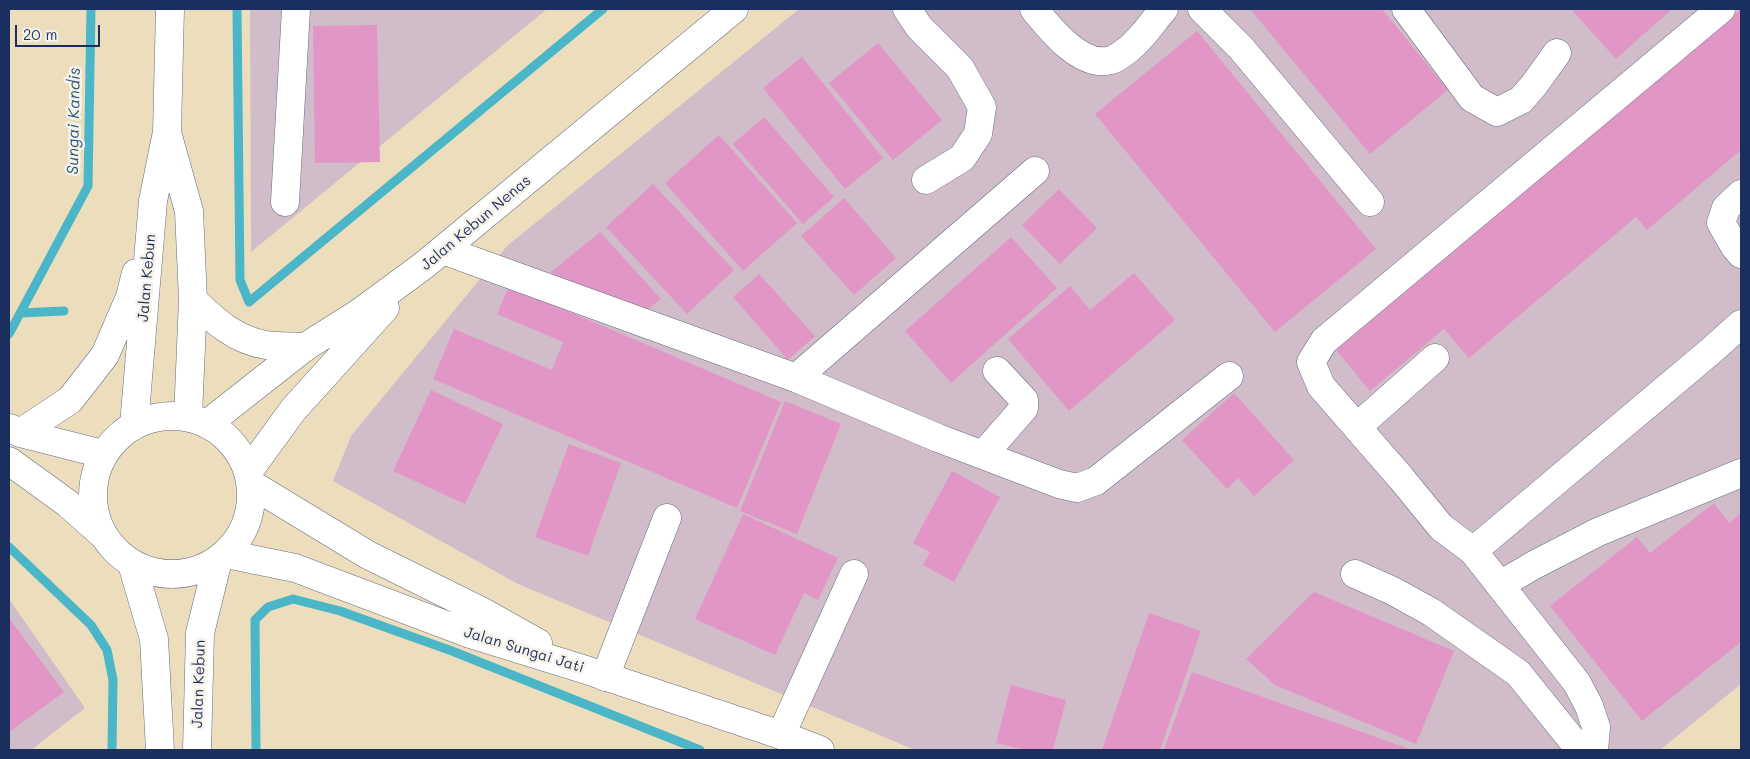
<!DOCTYPE html>
<style>
body{margin:0}
#map{position:relative;width:1750px;height:759px;overflow:hidden;background:#ecdebc;font-family:Mali,sans-serif}
canvas{display:block}
.frame{position:absolute;inset:0;border:10px solid #1b2f5e;pointer-events:none}
.scale{position:absolute;left:15px;top:25px;width:85px;height:22px;box-sizing:border-box;border:2px solid #1b2f5e;border-top:0;padding-left:6px;font-size:15px;line-height:18px;white-space:nowrap;color:#1b2f5e;-webkit-text-stroke:4px #f7f3e8;paint-order:stroke}
</style>
<div id="map">
<canvas width="1750" height="759"></canvas>
<div class="frame"></div>
<div class="scale">20 m</div>
</div>
<script>
const context = document.querySelector('canvas').getContext('2d');
context.lineJoin = 'round';
function fillPath(path, color) { context.fillStyle = color; context.fill(path, 'evenodd'); }
function stroke(path, color, width, dash) { context.strokeStyle = color; context.lineWidth = width; context.lineCap = dash ? 'butt' : 'round'; context.setLineDash(dash || []); context.stroke(path); }
function drawText(font, color, halo, rows, align = 'center') {
  context.font = font + ' Mali,sans-serif'; context.lineWidth = 5; context.setLineDash([]); context.textBaseline = 'middle'; context.strokeStyle = halo; context.fillStyle = color; for (const [text, x, y, turn = 0] of rows) {
    context.save(); context.translate(x, y); context.rotate((+turn || 0) * Math.PI / 180); context.textAlign = isNaN(turn) ? turn : align; if (halo) context.strokeText(text, 0, 0); context.fillText(text, 0, 0); context.restore();
  }
}
fillPath(new Path2D(`
 M250,9h297l-296,243z
 M799,9h942v675l-81,66h-745l-397,-166 -185,-103 18,-45 156,-190z
 M9,599l76,109 -54,42h-22z`), '#d1bdc9');
stroke(new Path2D(`
 M237,9l3,271 9,22 354,-293
 M20,313l44,-2
 M9,334l79,-148 3,-177
 M9,547l82,78 16,25 6,30 -1,70
 M256,750l-1,-130 13,-13 25,-8 47,12 112,40 248,99`), '#4ab6c7', 9);
fillPath(new Path2D(`
 M1250,9h132l66,81 -78,64z
 M1576,9h96l-56,50 -43,-48z
 M1741,9v141l-94,80 -11,-13 -167,141 -25,-29 -74,62 -34,-41z
 M377,25l3,137 -65,1 -2,-137z
 M1197,31l179,218 -101,83 -180,-218z
 M878,43l64,77 -49,40 -64,-77z
 M802,57l81,101 -38,31 -82,-101z
 M764,117l70,80 -31,27 -70,-80z
 M719,135l78,88 -54,48 -78,-88z
 M653,184l81,86 -47,44 -81,-87z
 M1059,189l38,39 -37,36 -38,-39z
 M844,198l52,60 -42,37 -53,-59z
 M600,232l61,67 -22,17 -78,-31 -10,-13z
 M1011,237l46,51 -106,95 -46,-52z
 M1134,273l41,47 -106,91 -61,-72 62,-53 20,24z
 M759,274l56,62 -27,24 -55,-63z
 M509,286l272,116 -44,106 -304,-129 21,-50 98,41 11,-28 -66,-28z
 M431,390l72,34 -38,80 -72,-33z
 M1234,393l60,67 -40,36 -16,-18 -11,11 -45,-49z
 M785,401l56,23 -44,110 -57,-23z
 M569,444l52,19 -33,93 -53,-19z
 M952,471l48,26 -46,85 -31,-17 7,-13 -17,-9z
 M1714,503l15,20 12,-10v129l-99,79 -92,-115 87,-69 13,16z
 M743,514l95,44 -20,42 -14,-7 -29,62 -80,-36z
 M1314,592l140,59 -38,93 -141,-59 -29,-26z
 M1149,613l52,18 -41,119h-58z
 M9,618l55,74 -55,40z
 M1192,672l215,76 -1,2h-242z
 M1011,685l55,15 -13,50h-27l-30,-7z`), '#e296c5');
const minor = new Path2D(`
 M907,9l12,18 41,41 22,39 -4,27 -16,24 -36,22
 M1034,9c16,20 48,60 77,51 6,-1 21,-13 25,-18 10,-9 19,-23 28,-33
 M1202,9l39,39 129,154
 M1406,9l66,89 25,14 24,-12 13,-15 23,-32
 M1741,194l-15,14 -5,15 14,24 6,7
 M285,202l11,-193
 M443,250l353,128 142,60 121,46 18,4 19,-7 133,-105
 M796,378l239,-207
 M207,424l98,-77 54,-34 64,-47 311,-257
 M1357,427l78,-69
 M983,455l41,-47v-8l-27,-29
 M248,472l45,-62 92,-102
 M1473,551l-32,-24 -40,-49 -80,-92 -10,-24 13,-21 397,-332
 M1355,574l38,17 38,21 87,61 62,77
 M1500,585l34,-20 64,-33 143,-59
 M605,677l62,-159
 M781,735l73,-161
 M1594,750l2,-23 -7,-21 -12,-23 -104,-132 239,-201 29,-26`);
const major = new Path2D(`
 M168,136l21,75 4,89 -5,117
 M193,300c22,21 42,40 73,45 12,2 26,1 39,2
 M93 495a79 79 0 1 1 158 0a79 79 0 1 1-158 0Z
 M134,425l19,-224 14,-69 3,-123
 M10,428l10,5 83,21
 M20,433l50,-33 35,-45 25,-58 6,-24
 M9,461l58,42 35,31
 M251,484l117,71 113,56 57,32
 M226,554l69,14 175,66 113,35 198,66 39,15
 M132,564l22,75 6,111
 M197,750l3,-117 18,-73`);
stroke(minor, '#646c7f', 29);
stroke(major, '#646c7f', 29);
stroke(minor, '#fff', 28);
stroke(major, '#fff', 28);
drawText('15px', '#1b2f5e', '#f7f3e8', [
 ["Jalan Kebun Nenas",476,223,-40],
 ["Jalan Kebun",147,278,-85],
 ["Jalan Sungai Jati",524,650,17],
 ["Jalan Kebun",199,684,-88]
]);
drawText('italic 16px', '#29587e', '#f7f3e8', [
 ["Sungai Kandis",74,121,-89]
]);
</script>
